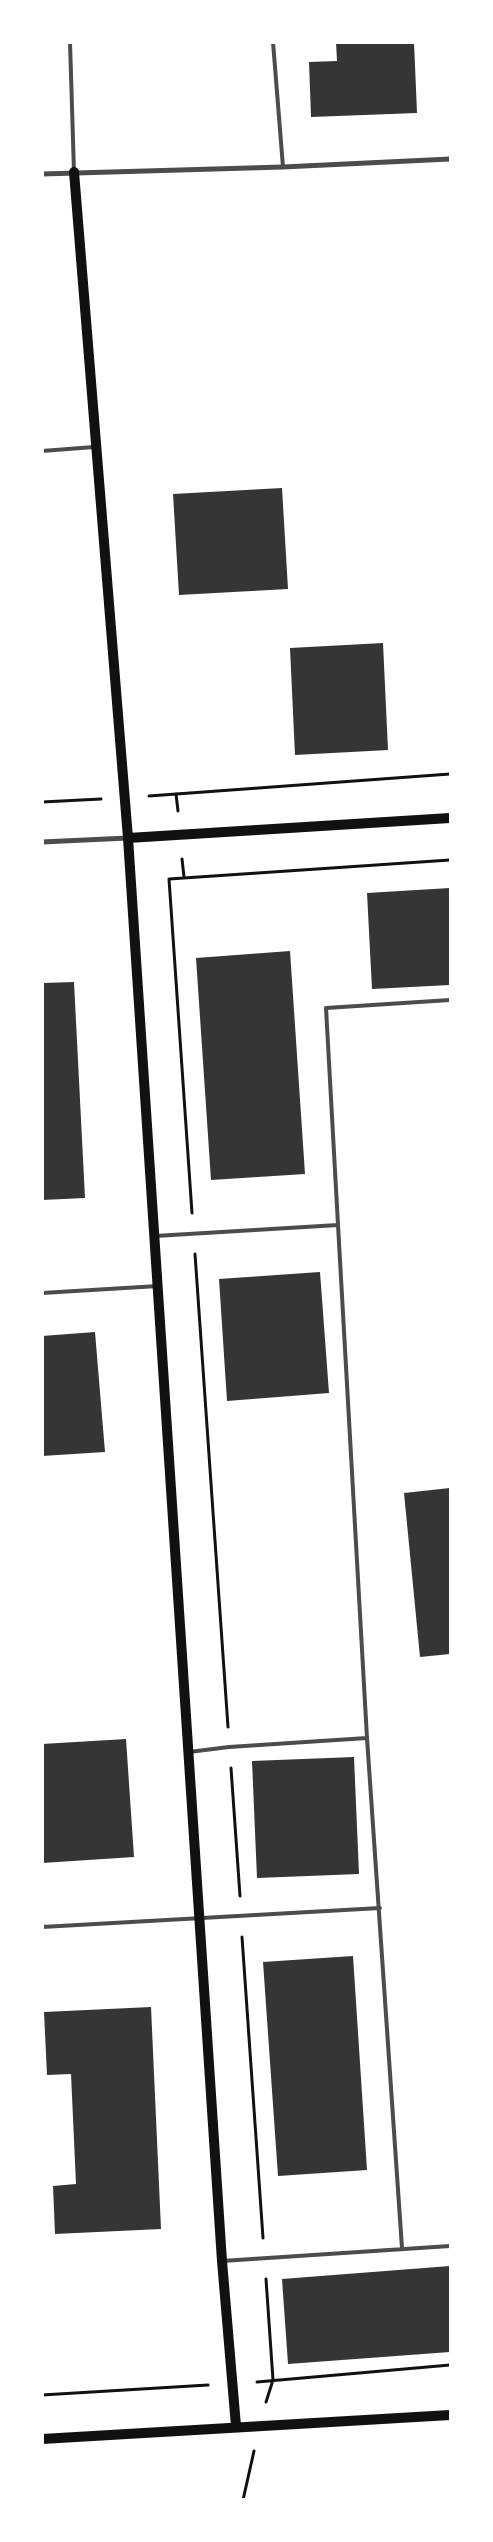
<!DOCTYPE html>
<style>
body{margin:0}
#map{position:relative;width:493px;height:2542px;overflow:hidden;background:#fff;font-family:"Libre Baskerville",serif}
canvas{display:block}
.frame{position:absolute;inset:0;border:44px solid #fff;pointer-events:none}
</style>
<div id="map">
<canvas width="493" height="2542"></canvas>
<div class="frame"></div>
</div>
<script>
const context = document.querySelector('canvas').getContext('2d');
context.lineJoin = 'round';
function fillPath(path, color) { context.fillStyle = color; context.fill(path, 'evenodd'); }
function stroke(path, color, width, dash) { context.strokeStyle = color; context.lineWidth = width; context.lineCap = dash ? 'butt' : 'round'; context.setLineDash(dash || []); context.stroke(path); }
fillPath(new Path2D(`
 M336,42h78l3,71 -106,4 -2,-55 28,-1z
 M282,488l6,101 -109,6 -6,-101z
 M383,643l5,107 -93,5 -5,-107z
 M450,888v97l-78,4 -5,-96z
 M290,951l15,223 -94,6 -15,-222z
 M74,982l11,216 -43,2v-217z
 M320,1272l9,121 -102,8 -8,-122z
 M95,1332l10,120 -63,4v-120z
 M450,1488v166l-30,3 -16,-164z
 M126,1739l8,118 -92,6v-119z
 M354,1757l5,117 -102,4 -5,-117z
 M353,1956l14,214 -89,6 -15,-214z
 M151,2007l10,222 -106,5 -2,-48 23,-2 -5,-110 -24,1 -3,-63z
 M450,2266v86l-162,12 -6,-85z`), '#353535');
stroke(new Path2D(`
 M176,794l2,17
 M149,796l301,-22
 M42,802l59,-3
 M182,859l2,18
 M192,1213l-23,-334 281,-19
 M195,1254l33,473
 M231,1768l9,128
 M242,1937l21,301
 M266,2279l7,101 -7,22
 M257,2382l193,-17
 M42,2395l166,-10
 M243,2500l11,-49`), '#111', 3);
stroke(new Path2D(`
 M70,42l4,130
 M273,42l10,125
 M42,451l52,-4
 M338,1225l-12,-217 124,-8
 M155,1236l183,-11 29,513
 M42,1293l116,-7
 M189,1752l40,-5 138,-9 35,510
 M42,1927l338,-19
 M222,2261l228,-15`), '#4c4c4c', 4);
stroke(new Path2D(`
 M42,174l241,-7 167,-8
 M42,842l86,-4`), '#4c4c4c', 5);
stroke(new Path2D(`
 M74,172l54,666 94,1423 14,165
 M128,838l322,-20
 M42,2439l408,-24`), '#111', 10);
</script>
